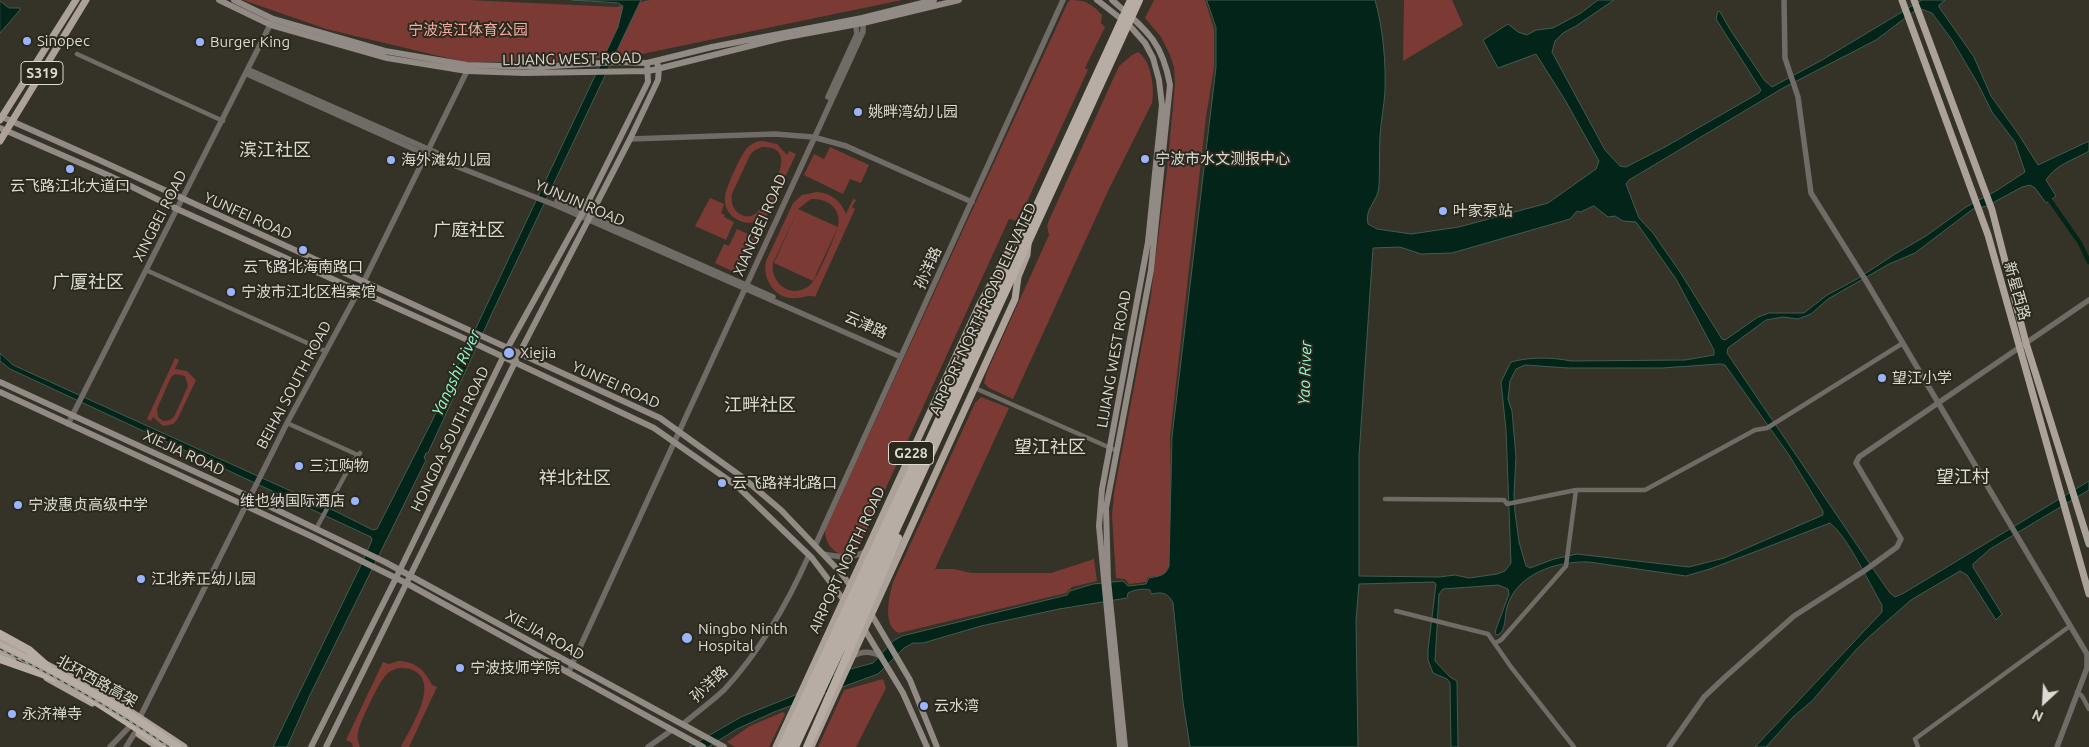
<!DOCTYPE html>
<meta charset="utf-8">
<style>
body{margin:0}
#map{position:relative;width:2089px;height:747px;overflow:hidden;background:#353328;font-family:Ubuntu,sans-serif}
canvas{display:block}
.north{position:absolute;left:2019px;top:677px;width:50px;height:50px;-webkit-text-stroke:4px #2b291e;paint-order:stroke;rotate:205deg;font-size:14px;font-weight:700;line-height:20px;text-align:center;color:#dbdad3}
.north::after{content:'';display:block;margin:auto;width:18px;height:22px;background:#dbdad3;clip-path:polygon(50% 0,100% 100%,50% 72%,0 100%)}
</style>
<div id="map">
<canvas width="2089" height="747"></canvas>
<div class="north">N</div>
</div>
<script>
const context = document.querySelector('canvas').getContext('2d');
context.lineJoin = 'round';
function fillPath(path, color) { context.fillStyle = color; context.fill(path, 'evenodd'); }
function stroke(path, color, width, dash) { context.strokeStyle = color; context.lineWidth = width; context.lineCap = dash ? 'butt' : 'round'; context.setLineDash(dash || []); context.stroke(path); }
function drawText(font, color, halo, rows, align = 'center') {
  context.font = font + ' Ubuntu,"Noto Sans SC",sans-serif'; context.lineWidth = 4; context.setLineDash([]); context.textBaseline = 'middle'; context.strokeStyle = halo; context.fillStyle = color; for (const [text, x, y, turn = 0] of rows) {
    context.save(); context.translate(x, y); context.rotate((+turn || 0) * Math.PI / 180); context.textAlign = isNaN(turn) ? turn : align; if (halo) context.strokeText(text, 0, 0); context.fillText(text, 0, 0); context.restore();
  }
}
fillPath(new Path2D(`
 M243,0h226l147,7 34,-7h252l-265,55 -89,7h-84l-138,-33z
 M1071,0c15,0 21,4 31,15l-1,8 4,4 -20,41 3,2 -70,151 -9,-2 -146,319c-3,6 -5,13 -12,16 -15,5 -27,-12 -26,-24l243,-528z
 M1154,0h51l9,29v38l-8,50 -36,320 1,67 -2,62c-4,10 -11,10 -21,11l-2,5 -17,2 -4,-5 -9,-1 -4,-62 2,-23 36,-191 17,-132 8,-86 -1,-17 -4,-12 -9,-18 -16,-19z
 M1404,0h48l11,25 -60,36z
 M1138,52c13,8 17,36 14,51l-44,88 -95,208 -24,-11 -5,-5 3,-11 62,-137 -2,-9 3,-8 69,-152 13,-11z
 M763,141l14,3 10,11 2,-4 7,3 -35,74 -6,-3 1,-3c-16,4 -33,-8 -31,-25 1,-10 16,-43 23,-50 5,-4 9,-6 15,-6zM762,147c30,-1 18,26 10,41 -6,13 -17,39 -35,24 -5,-5 -6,-11 -5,-18l18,-39 5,-5z
 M830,147l39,18 -8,18 -11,-4 -7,15 -39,-19 10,-21 10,5z
 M817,192c14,1 24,9 29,22l7,-15 3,1 -4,7 3,2 -40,88c-7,-3 -11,1 -19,1 -21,2 -34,-19 -30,-37l27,-58 9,-8zM811,199c17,-1 31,10 27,28l-40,-18zM798,210l-24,53 39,18 25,-54c-4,11 -20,50 -27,57 -18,17 -41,0 -38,-21z
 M710,198l14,6 -3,9 4,2 -1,2 10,5 -8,18 -31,-14z
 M737,229l20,9 -16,33 -3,-1 -2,3 -21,-10 9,-19 5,2z
 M175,358l4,2 -4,9 12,2 9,9 -19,40 -4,4 -10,2 -10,-9 -2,4 -4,-2zM175,374l10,2 3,10 -14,31 -4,3 -7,1 -5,-4 -1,-8 14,-32z
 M981,397l28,11 -74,161h19l17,4h80l43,-14 3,22 -25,6 -6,6 -4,1 -163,39c-17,-7 -10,-37 -6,-51l82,-179z
 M398,661c17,0 27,9 34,24l5,2 -28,60h-8c9,-19 42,-67 9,-78 -8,-2 -16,-1 -22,4 -8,6 -28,49 -30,59 -1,6 0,10 2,15h-7l-1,-4 -6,-3 37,-78 6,2z
 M883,679l3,9 -30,59h-38l26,-57z
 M783,712l2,2 -16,33h-34l-8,-5 23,-16z`), '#7b3a33');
const water = new Path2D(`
 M572,0h69l-147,309 -66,144h-2l-2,5 2,2 -117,237 -22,50h-14l87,-180 12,-27 -1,-3 -361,-168 -10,-8v-8l13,12 324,147 36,18 4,-1 55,-108 186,-394 5,-21 -5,-3z
 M1207,0h168c8,28 11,62 10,91 -1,15 -4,30 -5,45 -1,17 0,33 -1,50 -1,16 -15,22 -11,38l9,5 34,5 48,-7 89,-24 48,-34 3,-8 -34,-61 -29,-46 -38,14 -15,-28 25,-16 10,8 9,3 9,-5 17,-2 28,-15 17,-13h16l-38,26 -13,7 -8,8 -3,11 53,98 15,16 6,1 39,-20 94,-54 2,-3 -2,-3 -43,-68 2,-8 2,1 11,19 34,50 7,6 50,-27 100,-60h23l-6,5v2l35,50 17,39 26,36 21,33 51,-24v10c-15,9 -33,13 -43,29l10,16 -10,7 -11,-15 -5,-3 -8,2 -35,19 -14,3 -58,44 -26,11 -61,35 -17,15 -13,5 -15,-2 -17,3 -38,28 -1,5 149,220 14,20 5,4 9,-4 185,-112v9l-99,59 -17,15v3l29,47 -6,6 -29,-45 -7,-4 -49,29 -41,36 -15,15 -43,50 -19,16 -27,30h-11l127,-135v-7c-12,-20 -34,-68 -52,-82l-120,46 -24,7 -97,-14c-32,-1 -72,11 -82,45 -3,10 0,22 -9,28l-3,-1 1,-5 13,-35 -1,-5 -10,-4 -55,4 -4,5 -4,67 15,16 7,4 1,66h-7l-1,-64 -3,-4 -14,-6 -5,-13v-10l8,-66 -2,-2 -75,2 -3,36 2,127h-168l-7,-45 -10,-99c-5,-11 -12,-11 -22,-9l-1,-4c-7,-2 -17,0 -22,3l-1,5 -68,11 -78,17 -58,17h-10l-9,5 -26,26 -104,38 -37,17 -29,18h-19l52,-30 54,-22 41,-22 37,-10 20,-22 9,-5 165,-41 3,-4 23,-7 30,-3 5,5 18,-2 3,-6c10,-2 17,-2 20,-12l3,-129 44,-370v-39zM1921,9l11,4 20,27 26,44 14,28 23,30 10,30 -29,19 -30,16 -40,29 -31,18 -38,25 -30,16 -23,18h-35l-11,4 -33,23 -3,-1 -42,-67 -27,-39 -14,-15 -13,-34 3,-4 154,-92 93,-48 37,-28zM1594,206l14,11 7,-1 8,5 13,1 40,57 38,71v5l-29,5 -114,1c-19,-4 -42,-4 -60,1l-10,20 5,48 5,133 -6,8 -8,3 -28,4 -14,-3 -16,2 -80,-1v-120l14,-208 27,-1 21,7 31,-1 118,-34 7,-8 3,1zM1721,364l4,1 64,90 34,56v4l-99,43 -35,9 -112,-13 -23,5 -24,9 -4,-2 -7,-24 -4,-30 -1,-17 2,-38 -4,-46 -4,-12 2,-18 6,-12 9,-4 43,3h94z
 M0,1l9,7h11v2l-20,23z`);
fillPath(water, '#032418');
stroke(water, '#445b50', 1);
stroke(new Path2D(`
 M2047,196l33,47 9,19`), '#032418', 4.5);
stroke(new Path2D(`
 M77,54l146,67
 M146,270l179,81
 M975,388l140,62
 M287,423l71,32
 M1385,499l119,1 3,4 69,-14h69l110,-60 12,-2 136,-85
 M316,529l35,-65 9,-11
 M1396,611l92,23 23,33 63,80
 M1495,643l6,-3 65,-74 10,-76
 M2077,692l5,4 7,13
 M1918,747l-3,-8 155,-113`), '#706b67', 4.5);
stroke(new Path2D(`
 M1784,0l1,58 13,39 13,96 55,88 221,373v14l-30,79
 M249,70l213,94
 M247,74l178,80 130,51 346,152
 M828,97l29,-63 -2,-14
 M630,139l145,-5 38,3 33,9 126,56
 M557,201l216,96
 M68,424l204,-403
 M815,546l248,-546
 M823,554c16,3 27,5 42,-2
 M853,656c10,-5 17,-5 28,0
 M569,671l294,-639v-12
 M683,724c13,-11 28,-22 41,-34 37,-40 63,-85 85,-135
 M110,747l23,-24
 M126,747l10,-16 4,-14 147,-294 77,-142 103,-210v-4
 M648,747l24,-17
 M1669,747l35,-50 20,-19 70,-62 70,-45 33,-24 4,-8 -45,-76 3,-6 230,-157`), '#706b67', 5.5);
stroke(new Path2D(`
 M219,0l52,25 116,33 80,13 57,2 125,-2 133,-33 81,-15 96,-23
 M234,0l39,19 112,32 82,14 70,2 80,-5 30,1 65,-16 150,-29 72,-18
 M1097,0l32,25 16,18 8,15 6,22 3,25 -14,137 -46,247 -3,37 21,221
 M1112,0c33,29 50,40 58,85l-19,185 -45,238 2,72 17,167
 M0,116l97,43 563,259 82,59 39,33 60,63 11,15
 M0,128l110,48 67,33 282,127 195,92 83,58 75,72 34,45
 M0,382l250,115 135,65 339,185
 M0,392l313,145 93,46 297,164
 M870,612l40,68 27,67
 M863,627l40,66 24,54
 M311,747l85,-169 111,-229 76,-137 65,-130 -1,-19
 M326,747l193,-393 111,-215 28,-59 1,-12 -3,-7`), '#928a84', 6);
stroke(new Path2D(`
 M1902,0l86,235 101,359
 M1914,0l78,210 34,133 63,201
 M0,120l76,-120
 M0,141l86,-141
 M0,641l99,50 85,56
 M0,654l13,7
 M47,678l45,25
 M139,734l19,13
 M776,747l203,-441 32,-59 13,-17
 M811,747l204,-448 3,-22 9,-22 1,-10`), '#aca29a', 7);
stroke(new Path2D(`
 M0,634l29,16 18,16
 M0,646l56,27 70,39 51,35
 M0,659l54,19
 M84,694l82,53
 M782,747l141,-302
 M789,747l342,-747
 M795,747l74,-158 270,-589
 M807,747l91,-209`), '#b8ada4', 8);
const rail = new Path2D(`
 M0,649c59,29 115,61 169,98`);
stroke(rail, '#9d9c93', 3);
stroke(rail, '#2b291e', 1, [4]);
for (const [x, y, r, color] of [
 [27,41,5,"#9ab5fd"],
 [200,42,5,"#9ab5fd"],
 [858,112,5,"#9ab5fd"],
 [1145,159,5,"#9ab5fd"],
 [391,160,5,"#9ab5fd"],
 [70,169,5,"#9ab5fd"],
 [1443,211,5,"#9ab5fd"],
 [303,250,5,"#9ab5fd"],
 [231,292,5,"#9ab5fd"],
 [509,353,6,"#9ab5fd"],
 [1882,378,5,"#9ab5fd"],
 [299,466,5,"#9ab5fd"],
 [722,483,5,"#9ab5fd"],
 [355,501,5,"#9ab5fd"],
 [18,505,5,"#9ab5fd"],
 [141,579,5,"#9ab5fd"],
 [687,638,6,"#9ab5fd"],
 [460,668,5,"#9ab5fd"],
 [924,706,5,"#9ab5fd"],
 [12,714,5,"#9ab5fd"]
]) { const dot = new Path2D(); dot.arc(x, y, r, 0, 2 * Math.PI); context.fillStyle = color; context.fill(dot); stroke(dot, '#2b291e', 2); }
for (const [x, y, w] of [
 [42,73,42],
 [911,453,45]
]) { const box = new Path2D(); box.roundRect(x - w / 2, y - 11.5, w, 23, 4); context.fillStyle = '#2b291e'; context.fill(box); stroke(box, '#dbdad3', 1); }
drawText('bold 14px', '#dbdad3', null, [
 ["S319",42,73],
 ["G228",911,453]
]);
drawText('15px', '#f2aca2', '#2b291e', [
 ["宁波滨江体育公园",468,30]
]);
drawText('15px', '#dbdad3', '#2b291e', [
 ["Sinopec",37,41],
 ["Burger King",210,42],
 ["姚畔湾幼儿园",868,112],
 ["宁波市水文测报中心",1155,159],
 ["海外滩幼儿园",401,160],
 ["云飞路江北大道口",70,186,"center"],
 ["叶家泵站",1453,211],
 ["云飞路北海南路口",303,267,"center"],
 ["宁波市江北区档案馆",241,292],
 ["Xiejia",520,353],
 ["望江小学",1892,378],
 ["三江购物",309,466],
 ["云飞路祥北路口",732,483],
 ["维也纳国际酒店",345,501,"right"],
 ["宁波惠贞高级中学",28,505],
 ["江北养正幼儿园",151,579],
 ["Ningbo Ninth",698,629],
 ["Hospital",698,646],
 ["宁波技师学院",470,668],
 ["云水湾",934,706],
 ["永济禅寺",22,714]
], 'left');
drawText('15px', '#dbdad3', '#2b291e', [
 ["LIJIANG WEST ROAD",572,59,-1],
 ["YUNJIN ROAD",580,203,23],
 ["XINGBEI ROAD",160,216,-63],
 ["YUNFEI ROAD",248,216,24],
 ["XIANGBEI ROAD",760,225,-66],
 ["孙洋路",928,268,-66],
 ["新星西路",2017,291,74],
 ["AIRPORT NORTH ROAD ELEVATED",983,309,-65],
 ["云津路",866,325,24],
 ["LIJIANG WEST ROAD",1114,359,-80],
 ["BEIHAI SOUTH ROAD",294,385,-62],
 ["YUNFEI ROAD",616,385,24],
 ["HONGDA SOUTH ROAD",450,439,-64],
 ["XIEJIA ROAD",184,453,25],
 ["AIRPORT NORTH ROAD",847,560,-65],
 ["XIEJIA ROAD",545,635,29],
 ["北环西路高架",97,681,29],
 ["孙洋路",709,684,-43]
]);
drawText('italic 16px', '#95fbd0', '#2b291e', [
 ["Yangshi River",456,373,-65],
 ["Yao River",1305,373,-88]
]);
drawText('18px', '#dbdad3', '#2b291e', [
 ["滨江社区",275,150],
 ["广庭社区",469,230],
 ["广厦社区",88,282],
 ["江畔社区",760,405],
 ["望江社区",1050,447],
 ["望江村",1963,477],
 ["祥北社区",575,478]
]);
</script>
